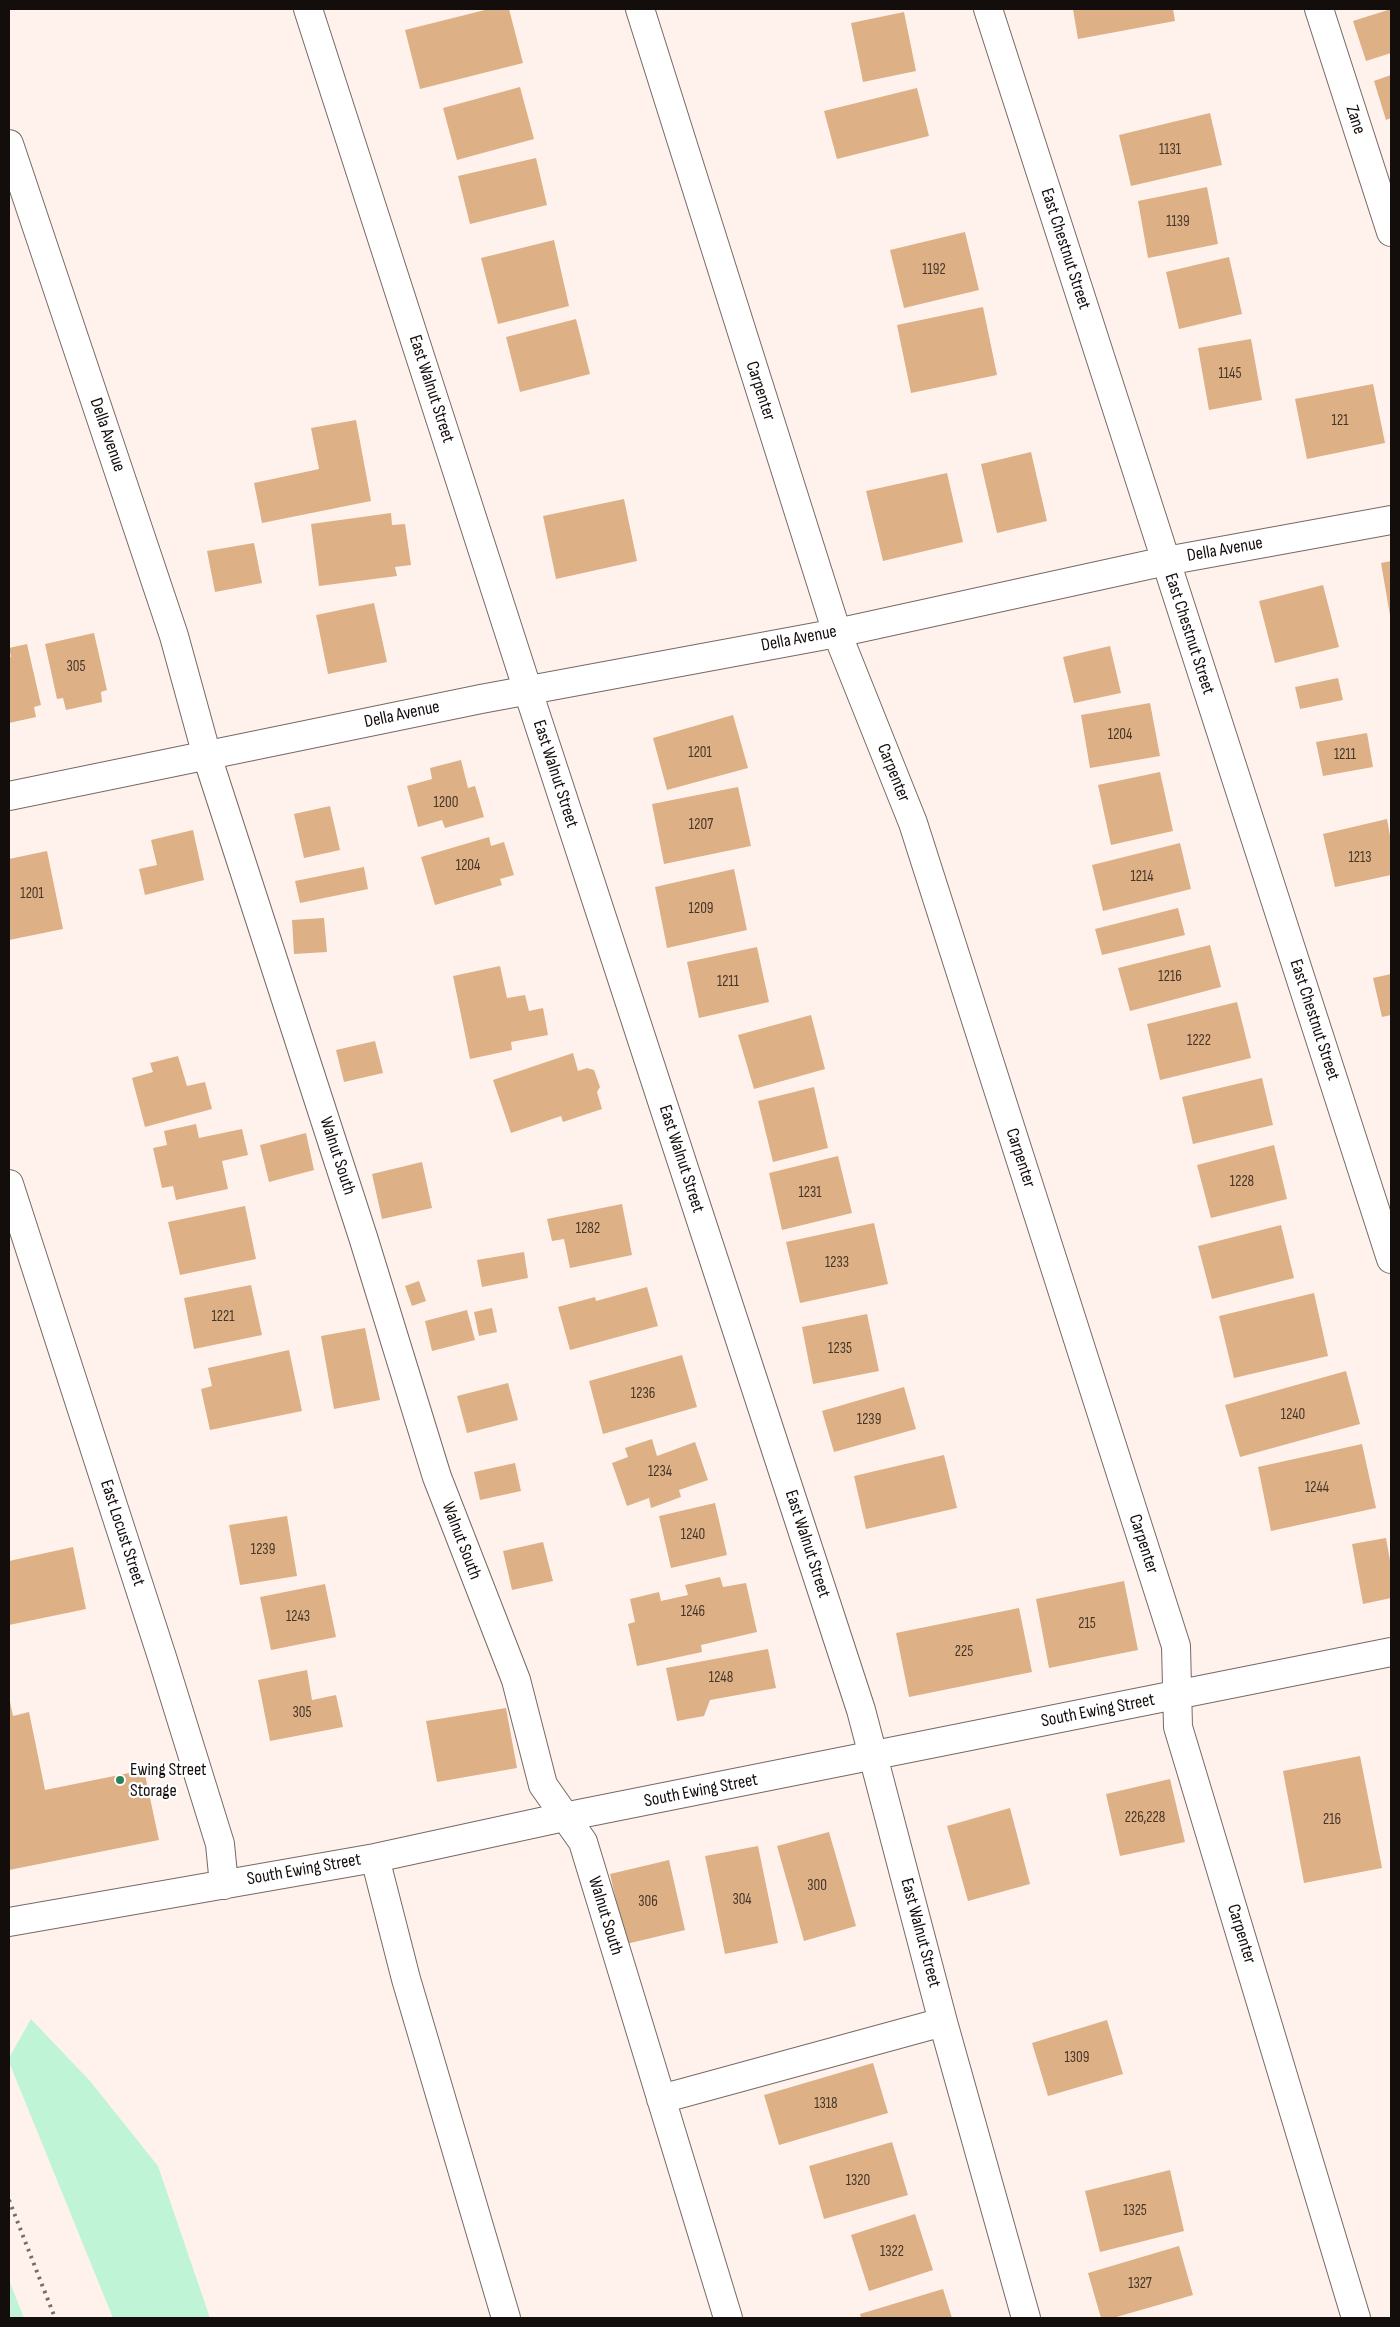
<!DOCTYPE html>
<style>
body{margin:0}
#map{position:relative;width:1400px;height:2327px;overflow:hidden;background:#fff2ed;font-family:"Sofia Sans Condensed",sans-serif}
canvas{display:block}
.frame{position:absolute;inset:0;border:10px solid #130e0c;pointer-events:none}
</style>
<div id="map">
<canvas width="1400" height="2327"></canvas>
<div class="frame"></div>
</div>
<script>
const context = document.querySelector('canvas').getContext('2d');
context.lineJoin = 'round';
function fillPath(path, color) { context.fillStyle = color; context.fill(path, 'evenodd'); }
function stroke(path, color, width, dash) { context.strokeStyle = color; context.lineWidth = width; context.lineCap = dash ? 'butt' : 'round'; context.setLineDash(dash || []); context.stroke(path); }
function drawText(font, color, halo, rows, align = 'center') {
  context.font = font + ' "Sofia Sans Condensed",sans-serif'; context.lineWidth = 4.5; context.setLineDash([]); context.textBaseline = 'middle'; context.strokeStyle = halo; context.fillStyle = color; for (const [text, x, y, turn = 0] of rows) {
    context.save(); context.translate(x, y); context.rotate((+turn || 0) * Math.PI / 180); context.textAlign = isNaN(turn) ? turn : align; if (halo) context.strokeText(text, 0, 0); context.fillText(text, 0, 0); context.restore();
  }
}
fillPath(new Path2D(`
 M31,2019l59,62 68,85 52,152h-97l-104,-256v-4z
 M9,2280l15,38h-15z`), '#bff5d6');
fillPath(new Path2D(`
 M489,9h20l14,54 -103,26 -15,-59z
 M1073,9h100l2,12 -97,18z
 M1391,9v44l-25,8 -13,-40z
 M904,12l12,59 -53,11 -12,-59z
 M1391,75v43l-5,2 -12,-39z
 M520,87l14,52 -77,21 -14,-52z
 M917,88l12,48 -92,23 -13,-48z
 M1210,113l12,52 -91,21 -12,-51z
 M536,158l11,47 -77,19 -12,-48z
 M1207,187l11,57 -70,14 -10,-57z
 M965,232l14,58 -75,18 -14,-58z
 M554,240l15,66 -71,18 -17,-66z
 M1229,257l13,57 -63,15 -13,-57z
 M983,307l14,68 -86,18 -14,-68z
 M576,319l14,55 -70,18 -14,-55z
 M1251,339l11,61 -53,10 -11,-62z
 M1373,384l12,59 -78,16 -12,-60z
 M356,420l15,81 -109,22 -8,-40 65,-14 -8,-41z
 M1031,452l16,69 -50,12 -16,-69z
 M947,473l16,69 -80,19 -17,-70z
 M624,499l13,62 -81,18 -13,-63z
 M391,513l1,12 13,-1 6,41 -16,2 2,9 -78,10 -8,-62z
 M254,543l8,40 -47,9 -8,-41z
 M1391,561v54h-1l-9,-52z
 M1323,585l16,62 -64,16 -16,-62z
 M374,603l13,59 -59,12 -12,-59z
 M94,633l13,57 -6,2 1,10 -36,8 -3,-12 -6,1 -12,-55z
 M27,644l14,61 -7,2 2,10 -27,6v-66h2l-2,-9z
 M1110,646l11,47 -47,10 -11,-46z
 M1338,678l5,22 -43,9 -5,-22z
 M1150,703l10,53 -70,12 -9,-53z
 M733,715l15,53 -81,22 -14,-52z
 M1367,733l6,34 -50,9 -7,-34z
 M461,760l7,28 7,-2 9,31 -39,11 -3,-8 -24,7 -11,-41 25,-7 -2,-11z
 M1160,772l13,59 -62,14 -13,-60z
 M738,787l13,59 -87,18 -12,-60z
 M330,806l10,44 -36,8 -10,-44z
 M1387,819l4,22v34l-56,12 -12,-53z
 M193,830l11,50 -59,15 -6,-26 18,-4 -6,-25z
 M489,837l2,9 13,-4 10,33 -14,4 2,6 -67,20 -14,-48z
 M1180,843l11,46 -88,22 -11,-46z
 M47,851l16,78 -54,11v-81z
 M364,867l4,22 -68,14 -5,-22z
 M734,869l13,61 -80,18 -12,-61z
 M1178,908l7,27 -83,20 -7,-26z
 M324,918l3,34 -33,2 -2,-34z
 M1210,945l11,42 -91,24 -12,-43z
 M757,947l12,55 -70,16 -12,-56z
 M500,966l7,32 18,-3 4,16 14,-3 5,27 -37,7 1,8 -42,9 -17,-83z
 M1391,974v41l-9,2 -9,-39z
 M1237,1002l14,56 -91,22 -13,-56z
 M811,1015l14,54 -71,20 -16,-54z
 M375,1041l8,32 -39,9 -8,-32z
 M573,1053l5,18 9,-3 7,2 6,17 -3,5 5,17 -39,13 -2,-6 -50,17 -18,-53z
 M178,1056l9,30 18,-4 7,27 -67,18 -13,-49 21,-6 -3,-9z
 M1262,1078l11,47 -80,19 -11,-47z
 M814,1087l14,61 -55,14 -15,-61z
 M196,1124l3,14 43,-9 6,26 -26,6 6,28 -52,11 -3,-14 -11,2 -9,-40 14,-3 -3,-14z
 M306,1133l8,37 -45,12 -9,-37z
 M1274,1145l13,54 -76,19 -14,-53z
 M838,1156l14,57 -70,17 -13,-57z
 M422,1162l10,46 -50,11 -10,-45z
 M622,1204l10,51 -62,13 -6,-29 -12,2 -5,-22z
 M245,1206l11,53 -76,16 -12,-53z
 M874,1223l14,61 -88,19 -14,-61z
 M1281,1225l13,53 -82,21 -14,-53z
 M524,1252l4,26 -46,9 -5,-27z
 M419,1281l7,20 -14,5 -7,-20z
 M251,1285l11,50 -68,14 -10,-51z
 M647,1287l11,39 -88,24 -12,-43 37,-10 1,4z
 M1314,1293l14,63 -94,22 -15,-62z
 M492,1308l5,24 -18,4 -5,-24z
 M467,1310l8,30 -43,11 -7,-30z
 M867,1314l12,57 -66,13 -11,-57z
 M365,1328l15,72 -46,9 -13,-73z
 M289,1350l13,61 -92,19 -9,-41 11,-3 -4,-18z
 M682,1355l15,52 -94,27 -14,-53z
 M1346,1371l14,53 -120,33 -15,-52z
 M508,1383l10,37 -51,13 -10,-37z
 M904,1387l12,42 -82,23 -12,-41z
 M652,1439l5,17 38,-14 13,38 -29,10 2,7 -30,11 -2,-10 -22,8 -15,-43 16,-6 -3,-9z
 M1362,1444l14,64 -105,23 -13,-64z
 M944,1455l13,53 -91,21 -12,-53z
 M515,1463l6,28 -41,9 -6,-28z
 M715,1503l12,52 -56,13 -12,-52z
 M287,1516l10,60 -57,9 -11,-60z
 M1386,1538l5,28v32l-28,6 -11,-60z
 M543,1542l10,39 -41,9 -9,-39z
 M73,1547l13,62 -77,16v-64z
 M720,1577l3,10 23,-4 11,49 -56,13 1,7 -65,14 -9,-42 7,-2 -5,-23 29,-7 2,9 27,-6 -3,-10z
 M1124,1581l14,69 -89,18 -13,-69z
 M325,1584l11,53 -65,13 -11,-53z
 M1019,1608l13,64 -123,25 -13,-64z
 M768,1649l8,39 -66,12 -6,16 -27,5 -11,-53z
 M307,1670l5,30 24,-5 7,32 -73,14 -12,-61z
 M9,1697l4,19 16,-4 16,78 99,-20 15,70 -150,30z
 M506,1708l11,60 -80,14 -11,-61z
 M1360,1756l22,112 -78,15 -21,-112z
 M1170,1779l15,63 -65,14 -14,-62z
 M1010,1808l20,76 -62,17 -21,-75z
 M829,1832l27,94 -52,15 -27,-95z
 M758,1846l20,97 -53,11 -20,-98z
 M669,1860l16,70 -59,14 -16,-70z
 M1107,2020l16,54 -75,22 -16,-53z
 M873,2063l15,50 -109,32 -15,-50z
 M892,2142l16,53 -84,24 -15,-53z
 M1170,2170l14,61 -84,21 -15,-61z
 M915,2214l18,56 -64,21 -18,-56z
 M1179,2246l14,49 -80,23h-12l-13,-45z
 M943,2289l9,29h-91l-1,-4z`), '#ddb086');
const minor = new Path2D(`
 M308,9l220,682 333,1019 82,312 83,296
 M640,9l197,624 76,190 263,823 2,81 178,591
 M988,9l403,1250
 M1319,9l72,223
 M9,144l165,492 33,120 156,481 74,240 79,203 27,105 40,57 145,476
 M9,796l472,-97 356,-66 329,-72 225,-41
 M9,1184l153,473 58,187 4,41
 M375,1858l31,121 100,339
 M9,1922l366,-64 189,-41 827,-165
 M661,2099l282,-77`);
stroke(minor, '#776964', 30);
stroke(minor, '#fff', 28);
stroke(new Path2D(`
 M9,2200l46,118`), '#756d6a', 4, [2.5, 5]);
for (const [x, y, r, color] of [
 [120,1780,5,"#2a8257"]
]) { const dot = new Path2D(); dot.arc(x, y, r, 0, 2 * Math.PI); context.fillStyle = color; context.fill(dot); stroke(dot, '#fff', 2); }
drawText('15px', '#46362a', null, [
 ["1131",1170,150],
 ["1139",1178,222],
 ["1192",934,270],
 ["1145",1230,374],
 ["121",1340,421],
 ["305",76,667],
 ["1204",1120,735],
 ["1201",700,753],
 ["1211",1345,755],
 ["1200",446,803],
 ["1207",701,825],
 ["1213",1360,858],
 ["1204",468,866],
 ["1214",1142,877],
 ["1201",32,894],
 ["1209",701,909],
 ["1216",1170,977],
 ["1211",728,982],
 ["1222",1199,1041],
 ["1228",1242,1182],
 ["1231",810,1193],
 ["1282",588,1229],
 ["1233",837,1263],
 ["1221",223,1317],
 ["1235",840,1349],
 ["1236",643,1394],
 ["1240",1293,1415],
 ["1239",869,1420],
 ["1234",660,1472],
 ["1244",1317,1488],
 ["1240",693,1535],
 ["1239",263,1550],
 ["1246",693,1612],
 ["1243",298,1617],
 ["215",1087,1624],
 ["225",964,1652],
 ["1248",721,1678],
 ["305",302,1713],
 ["226,228",1145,1818],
 ["216",1332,1820],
 ["300",817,1886],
 ["304",742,1900],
 ["306",648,1902],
 ["1309",1077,2058],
 ["1318",826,2104],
 ["1320",858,2181],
 ["1325",1135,2211],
 ["1322",892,2252],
 ["1327",1140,2284]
]);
drawText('18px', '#130e0c', '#fff', [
 ["Zane",1355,120,72],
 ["East Chestnut Street",1065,249,72],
 ["East Walnut Street",431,389,72],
 ["Carpenter",760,391,72],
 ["Della Avenue",107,435,71],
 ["Della Avenue",1225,550,-10],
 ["East Chestnut Street",1189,634,72],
 ["Della Avenue",799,639,-11],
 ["Della Avenue",402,715,-12],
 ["Carpenter",893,773,68],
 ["East Walnut Street",555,774,72],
 ["East Chestnut Street",1314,1020,72],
 ["Walnut South",337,1156,72],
 ["Carpenter",1020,1158,72],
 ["East Walnut Street",681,1159,72],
 ["East Locust Street",122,1533,72],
 ["Walnut South",461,1541,69],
 ["East Walnut Street",807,1544,72],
 ["Carpenter",1143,1544,72],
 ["South Ewing Street",1098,1711,-11],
 ["South Ewing Street",701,1791,-11],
 ["South Ewing Street",304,1870,-10],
 ["Walnut South",605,1916,73],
 ["East Walnut Street",920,1933,75],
 ["Carpenter",1241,1934,73]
]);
drawText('18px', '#130e0c', '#fff', [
 ["Ewing Street",130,1770],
 ["Storage",130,1791]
], 'left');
</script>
